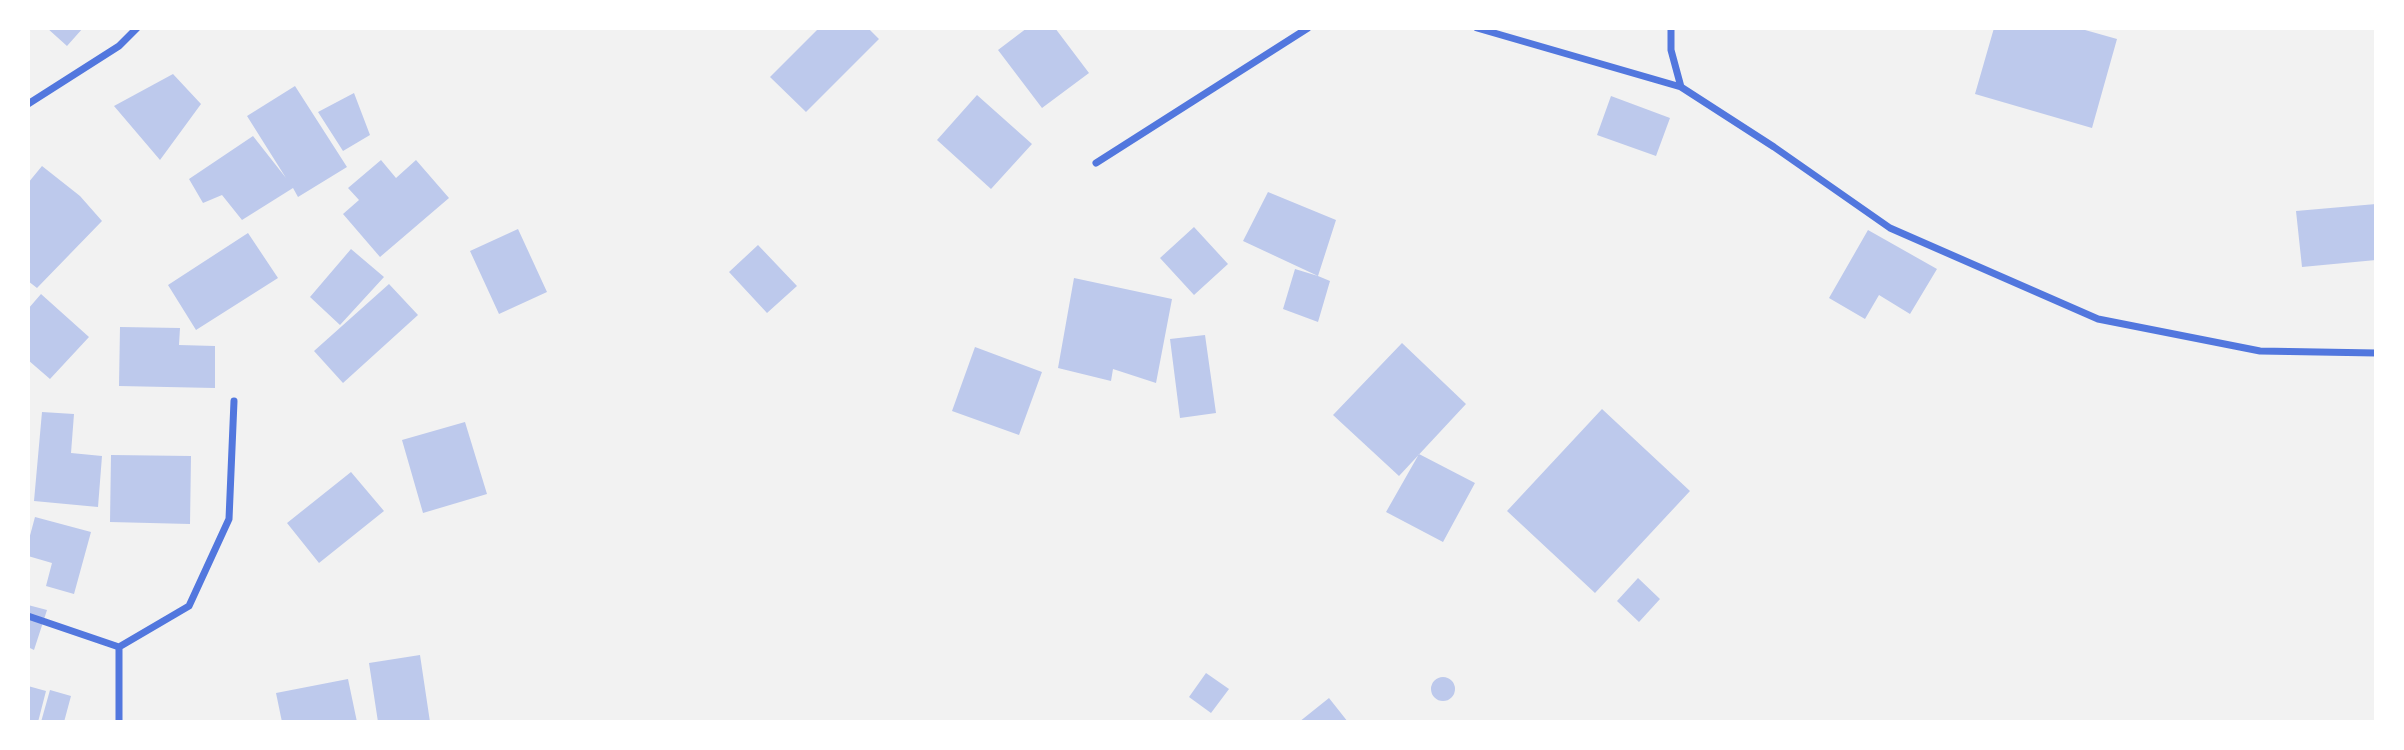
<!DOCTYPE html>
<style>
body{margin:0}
#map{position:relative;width:2404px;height:750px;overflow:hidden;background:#f2f2f2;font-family:"PT Sans",sans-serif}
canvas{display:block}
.frame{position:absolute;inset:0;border:30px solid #fff;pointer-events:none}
</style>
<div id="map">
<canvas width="2404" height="750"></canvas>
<div class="frame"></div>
</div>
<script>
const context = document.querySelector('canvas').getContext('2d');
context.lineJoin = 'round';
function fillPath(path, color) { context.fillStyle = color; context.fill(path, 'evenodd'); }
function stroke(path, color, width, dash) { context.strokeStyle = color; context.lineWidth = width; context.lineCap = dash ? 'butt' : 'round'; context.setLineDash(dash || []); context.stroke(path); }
fillPath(new Path2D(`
 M47,28h36l-16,18z
 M819,28h49l11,11 -73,73 -36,-35z
 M1027,28h28l34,45 -47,35 -44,-58z
 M1994,28h84l39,11 -25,89 -117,-34z
 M173,74l28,30 -41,56 -46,-54z
 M295,86l52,81 -49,30 -5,-9 -51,32 -20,-25 -19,8 -14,-24 64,-43 33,42 -39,-62z
 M354,93l16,42 -27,16 -25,-39z
 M977,95l55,49 -41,45 -54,-49z
 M1611,96l59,22 -14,38 -59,-21z
 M381,160l15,18 20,-18 33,38 -69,59 -37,-43 16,-14 -11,-12z
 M42,166l38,30 22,25 -65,67 -9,-7v-98z
 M1268,192l68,28 -18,56 12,5 -12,41 -35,-13 12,-40 23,7 -75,-35z
 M2376,204v56l-74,7 -6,-56z
 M1194,227l34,37 -34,31 -34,-37z
 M518,229l29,63 -48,22 -29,-63z
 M1868,230l69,39 -27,45 -31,-19 -14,24 -36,-21z
 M248,233l30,45 -82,52 -28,-45z
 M758,245l39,41 -30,27 -38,-41z
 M351,249l33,28 -44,48 -30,-28z
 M1074,278l98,21 -16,84 -43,-14 -2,12 -53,-13z
 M389,284l29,31 -75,68 -29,-32z
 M41,294l48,43 -39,42 -22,-19v-51z
 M120,327l60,1 -1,17 36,1v42l-96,-2z
 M1205,335l11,78 -36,5 -10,-79z
 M1402,343l64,61 -67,72 -66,-61z
 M975,347l67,25 -23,63 -67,-24z
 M1602,409l88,82 -95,102 -88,-82z
 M42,412l32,2 -3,39 31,3 -4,51 -64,-6z
 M465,422l22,72 -64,19 -21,-73z
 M1419,454l56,29 -32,59 -57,-30z
 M111,455l80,1 -1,68 -80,-2z
 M351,472l33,39 -65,52 -32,-40z
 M35,517l56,15 -17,62 -28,-8 6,-23 -24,-7v-13z
 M1638,578l22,21 -21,23 -22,-21z
 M28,605l19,5 -13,40 -6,-3z
 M420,655l10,67h-52l-9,-59z
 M1206,673l23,16 -18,24 -22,-16z
 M1431 689a12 12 0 1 1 24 0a12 12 0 1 1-24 0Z
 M348,679l9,43h-75l-6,-29z
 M28,686l18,5 -8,31h-10z
 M50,690l21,6 -7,26h-23z
 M1329,698l19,24h-49z`), '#bdc9ec');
stroke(new Path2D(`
 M1477,28l204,59
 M1671,28v22l10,37 93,60 116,81 208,91 162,32 116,2
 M28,104l91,-58 18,-18
 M1096,163l212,-135
 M28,616l91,31
 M119,722v-75l70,-41 40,-87 5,-118`), '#5277de', 7);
</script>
